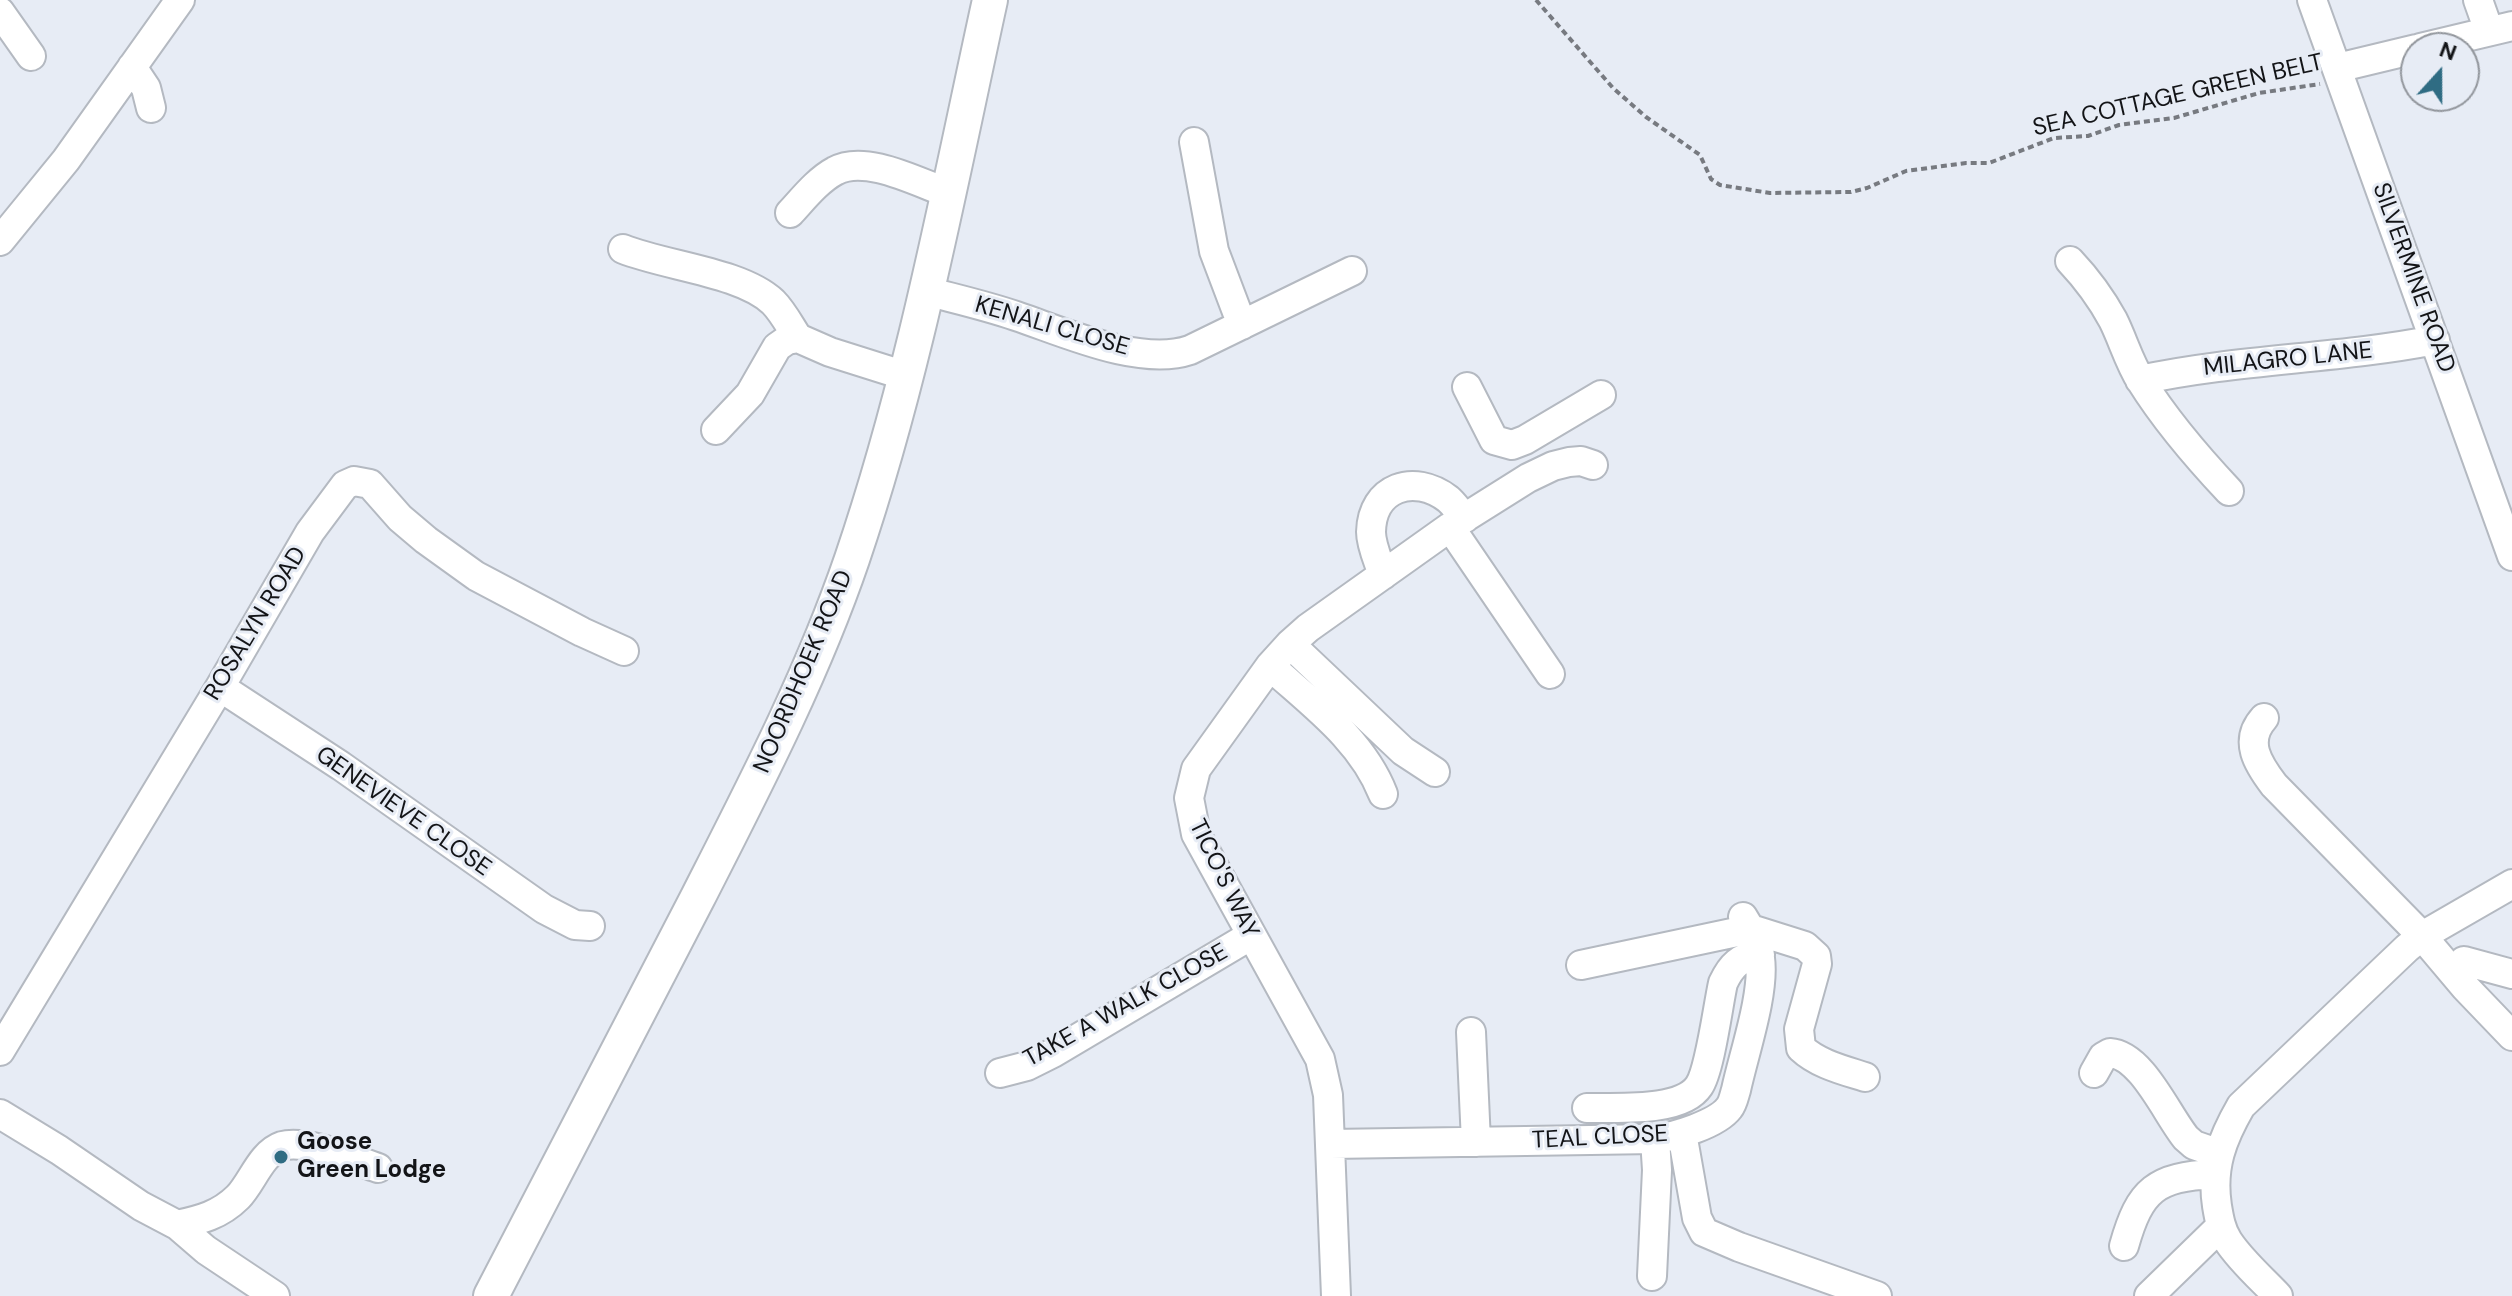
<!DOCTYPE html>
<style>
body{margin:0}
#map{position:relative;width:2512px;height:1296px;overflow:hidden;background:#e7ecf5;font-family:"DM Sans",sans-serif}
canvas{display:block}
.north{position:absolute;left:2400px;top:32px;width:80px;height:80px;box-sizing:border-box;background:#e7ecf5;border:2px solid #92969c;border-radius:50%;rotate:21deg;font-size:22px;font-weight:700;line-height:32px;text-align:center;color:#131417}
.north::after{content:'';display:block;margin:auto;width:28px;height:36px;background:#2f6c83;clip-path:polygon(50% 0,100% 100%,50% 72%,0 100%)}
</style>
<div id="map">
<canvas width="2512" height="1296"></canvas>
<div class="north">N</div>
</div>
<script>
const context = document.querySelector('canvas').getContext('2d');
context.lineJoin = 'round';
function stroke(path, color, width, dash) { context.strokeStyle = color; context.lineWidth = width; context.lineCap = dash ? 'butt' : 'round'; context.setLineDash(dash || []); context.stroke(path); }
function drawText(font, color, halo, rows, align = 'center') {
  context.font = font + ' "DM Sans",sans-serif'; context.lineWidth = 6; context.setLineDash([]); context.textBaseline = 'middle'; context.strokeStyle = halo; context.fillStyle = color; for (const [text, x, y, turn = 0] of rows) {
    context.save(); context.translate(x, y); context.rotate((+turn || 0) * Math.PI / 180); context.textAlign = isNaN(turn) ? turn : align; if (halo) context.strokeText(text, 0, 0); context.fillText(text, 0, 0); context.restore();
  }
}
const minor = new Path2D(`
 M2312,0l200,556
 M2478,0l11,31
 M0,12l31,44
 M2420,48l92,-22
 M132,67l14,21 5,20
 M2337,68l79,-19
 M1194,142l20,109 28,74
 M790,213c13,-14 28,-33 45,-42 30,-17 82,11 113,22
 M0,241l66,-81 114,-160
 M623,249c42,17 118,23 150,53 10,10 17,24 25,36
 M2070,261c17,18 31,37 43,59 10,20 16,42 28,61 25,40 56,76 88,110
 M926,291c30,8 61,15 90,25 48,16 124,51 174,34l162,-79
 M2140,380c97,-21 198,-21 295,-40
 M1467,387l27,53 18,5 13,-5 76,-45
 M716,430l34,-36 27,-47 10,-7 11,-2 32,14 76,24
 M1450,527l100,147
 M1383,575c-4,-13 -12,-29 -12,-43 1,-45 43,-59 77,-33 6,5 11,13 17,19
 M1290,644l113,107 32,21
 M1270,666c42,38 92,74 113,128
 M220,687l121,79 203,143 31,16 15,1
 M2264,718c-21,23 -6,46 10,67l148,151 43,51 47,49
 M2464,961l48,13
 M1581,965l170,-36 54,17 11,10 1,8 -18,65 2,19c17,16 42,22 64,29
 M1471,1032l5,110
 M0,1051l220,-364 90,-155 35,-47 9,-4 16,3 30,34 26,22 50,36 106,56 42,19
 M1000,1073l27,-7 26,-13 197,-117
 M2094,1073l9,-16 7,-4c32,2 57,62 76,85l8,7 23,8
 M1587,1108c29,-1 94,5 112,-22 11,-16 19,-81 24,-103 8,-17 17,-27 37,-28
 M0,1114l59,36 82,56 36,19c23,-5 43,-10 61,-28 14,-14 23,-44 44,-51 24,-7 72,14 96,22
 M1682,1133l15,85 7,14 35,15 138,49
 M1331,1144l324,-5c19,-2 62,-15 74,-31 4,-5 5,-12 7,-18 8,-37 29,-97 24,-132 -2,-15 -9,-29 -17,-41
 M177,1225l29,25 69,46
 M2124,1246c16,-57 32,-69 90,-72
 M1652,1276l5,-106 -2,-31
 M1336,1296l-8,-201 -8,-36 -124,-225 -7,-36 7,-29 74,-103 20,-22 18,-16 142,-101 78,-49 25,-12 16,-4 12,-1 12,4
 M2149,1296l72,-70
 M2278,1296c-16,-17 -37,-35 -50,-55 -7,-11 -9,-23 -11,-35 -6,-39 5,-67 24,-100l166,-158 15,-12 90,-52`);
const major = new Path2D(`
 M491,1296c70,-133 139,-266 207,-399 56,-110 114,-221 154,-338 62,-182 97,-372 138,-559`);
stroke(minor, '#b4b9c1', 32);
stroke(major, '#b4b9c1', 38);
stroke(new Path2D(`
 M1536,0l77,88 33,29 54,38 11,24 9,6 50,8 81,-1 16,-4 39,-17 60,-8h23l65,-25 34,-2 31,-11 55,-7 85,-25 61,-9`), '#777a80', 4, [6, 4]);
stroke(minor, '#fff', 28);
stroke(major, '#fff', 34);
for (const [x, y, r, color] of [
 [281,1157,8,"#2f6c83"]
]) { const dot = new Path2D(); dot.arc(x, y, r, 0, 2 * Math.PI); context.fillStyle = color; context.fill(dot); stroke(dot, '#e7ecf5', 3); }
drawText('24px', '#131417', '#e7ecf5', [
 ["SEA COTTAGE GREEN BELT",2178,96,-13],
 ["SILVERMINE ROAD",2413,278,70],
 ["KENALI CLOSE",1052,327,16],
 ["MILAGRO LANE",2288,360,-6],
 ["ROSALYN ROAD",256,624,-59],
 ["NOORDHOEK ROAD",804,672,-67],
 ["GENEVIEVE CLOSE",403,812,35],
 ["TICO'S WAY",1223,879,64],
 ["TAKE A WALK CLOSE",1126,1006,-29],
 ["TEAL CLOSE",1600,1138,-3]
]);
drawText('bold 24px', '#131417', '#e7ecf5', [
 ["Goose",297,1143],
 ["Green Lodge",297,1171]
], 'left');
</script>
